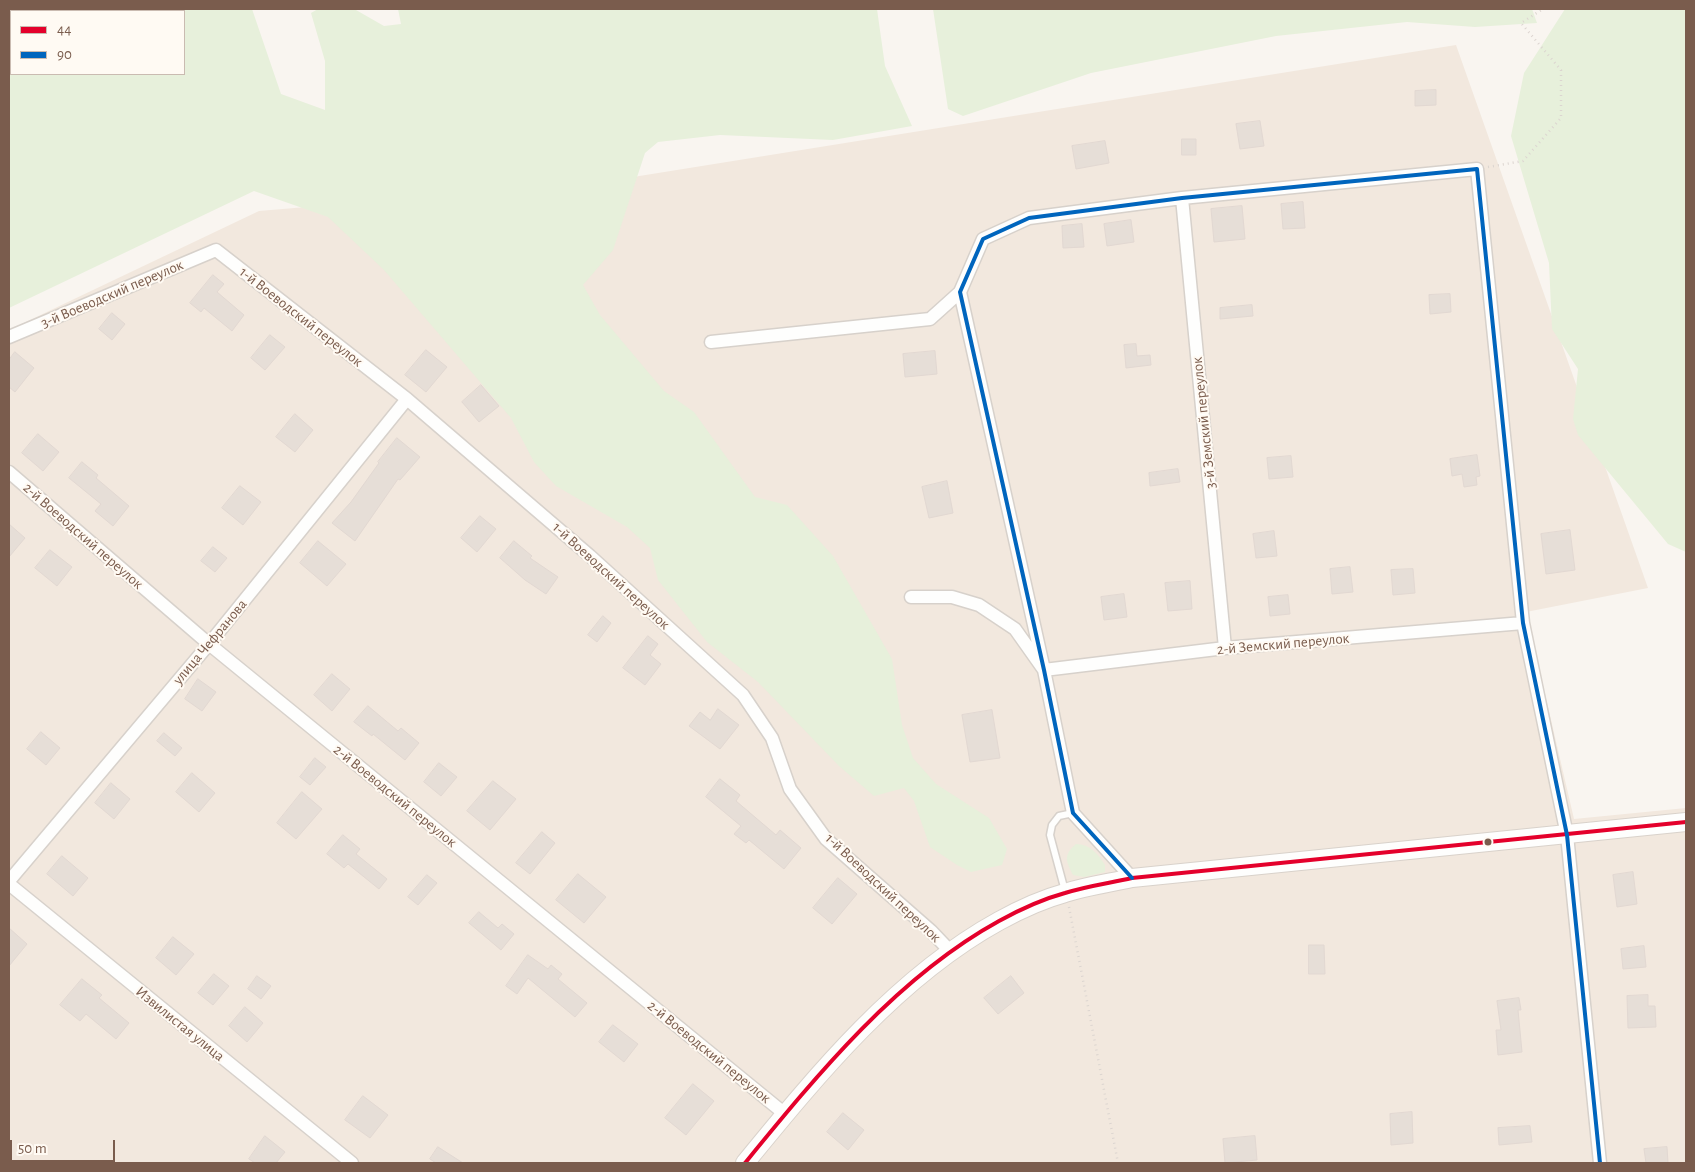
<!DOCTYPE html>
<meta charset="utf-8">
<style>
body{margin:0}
#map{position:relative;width:1695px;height:1172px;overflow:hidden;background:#f9f5f0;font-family:"Alegreya Sans",sans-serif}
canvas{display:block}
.frame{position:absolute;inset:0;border:10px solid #7a5c4d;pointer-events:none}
.legend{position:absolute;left:10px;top:10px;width:175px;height:65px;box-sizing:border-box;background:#fffaf3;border:1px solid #cabbb1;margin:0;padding:6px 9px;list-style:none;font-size:15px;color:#7a5c4d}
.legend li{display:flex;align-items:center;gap:10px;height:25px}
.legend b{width:25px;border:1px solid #cabbb1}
.scale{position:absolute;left:10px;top:1140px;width:105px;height:22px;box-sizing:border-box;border:2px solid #7a5c4d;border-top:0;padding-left:6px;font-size:15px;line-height:18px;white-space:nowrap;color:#7a5c4d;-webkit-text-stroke:4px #fffaf3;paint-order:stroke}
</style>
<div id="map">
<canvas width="1695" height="1172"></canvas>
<div class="frame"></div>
<ul class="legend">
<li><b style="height:6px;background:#e4002b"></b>44</li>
<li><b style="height:6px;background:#0065bd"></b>90</li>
</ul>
<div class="scale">50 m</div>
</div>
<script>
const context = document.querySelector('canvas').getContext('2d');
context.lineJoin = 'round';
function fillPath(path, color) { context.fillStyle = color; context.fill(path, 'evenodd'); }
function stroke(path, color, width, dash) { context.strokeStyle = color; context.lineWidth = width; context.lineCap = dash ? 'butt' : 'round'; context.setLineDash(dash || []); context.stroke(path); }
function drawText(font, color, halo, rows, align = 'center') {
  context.font = font + ' "Alegreya Sans",sans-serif'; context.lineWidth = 4; context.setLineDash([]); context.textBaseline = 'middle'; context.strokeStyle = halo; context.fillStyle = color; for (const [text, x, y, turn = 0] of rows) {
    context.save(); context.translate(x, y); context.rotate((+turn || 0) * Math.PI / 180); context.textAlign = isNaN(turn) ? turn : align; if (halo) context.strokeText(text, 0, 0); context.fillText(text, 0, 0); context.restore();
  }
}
fillPath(new Path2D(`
 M1456,45l192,543 -122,24 48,207 112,-11v355h-1677v-833l250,-119 343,-29z`), '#f2e8de');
fillPath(new Path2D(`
 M61,9h191l29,85 44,16v-49l-14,-48 7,-4h32l6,1 28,16 17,-2 -3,-15h479l8,57 27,60 -79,14 -113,-5 -62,7 -13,11 -32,97 -30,35 17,30 64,76 30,21 61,85 32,8 46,51 59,103 10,66 11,33 23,26 53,34 18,31 -5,16 -31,7 -14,-7 -27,-18 -16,-46 -10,-13 -30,8 -35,-30 -81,-84 -51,-40 -49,-62 -8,-32 -23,-21 -71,-41 -22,-24 -23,-44 -127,-148 -56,-53 -74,-26 -245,117v-278l2,-1v45h173v-63h-129z
 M933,9h599l5,14 -62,4 -68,-5 -131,14 -185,37 -128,43 -15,-7z
 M1565,9h121v543l-18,-8 -90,-109 -5,-16 5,-50 -26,-40 -3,-66 -38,-127 13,-63z
 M1076,844c14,0 22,10 29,21v7l-21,5 -11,-2c-7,-14 -10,-20 3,-31z`), '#e7f0db');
const building = new Path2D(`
 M1436,90v15l-21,1v-15z
 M1260,121l4,25 -24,3 -4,-25z
 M1182,139h14v16h-14z
 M1105,141l4,22 -33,6 -4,-23z
 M1303,202l2,26 -22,1 -2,-25z
 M1242,206l3,33 -31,3 -3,-33z
 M1131,220l3,22 -27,4 -3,-22z
 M1082,224l2,23 -21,1 -1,-22z
 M213,275l11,9 -7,8 27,23 -12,16 -28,-23 -3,4 -11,-9z
 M1450,294l1,18 -21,2 -1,-19z
 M1252,305l1,11 -33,3v-11z
 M112,313l13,11 -13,16 -13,-11z
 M270,335l15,12 -20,23 -14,-12z
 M1136,344l1,12 13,-1 1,10 -25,3 -2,-23z
 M426,350l21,17 -21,25 -21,-17z
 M935,351l2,23 -32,3 -2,-23z
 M15,352l19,16 -19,24 -6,-5v-27z
 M481,385l18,21 -20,16 -17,-20z
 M295,414l18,16 -18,22 -19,-15z
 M38,434l21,18 -16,19 -21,-18z
 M397,438l23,19 -20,23 -2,-1 -43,62 -23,-18 19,-21 28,-39 -1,-1z
 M1477,455l3,21 -4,1 1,8 -13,2 -2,-13 -10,2 -2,-17z
 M1291,456l2,21 -24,2 -2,-21z
 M82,462l16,13 -2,3 33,28 -16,20 -18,-15 6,-7 -32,-26z
 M1178,469l2,13 -30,4 -1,-13z
 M947,481l6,32 -24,5 -7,-31z
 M240,486l21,16 -18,23 -21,-17z
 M480,516l16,13 -19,23 -16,-14z
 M9,524l16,14 -16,19z
 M1570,530l5,40 -29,4 -5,-40z
 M1274,531l3,25 -21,2 -3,-24z
 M318,541l28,23 -19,22 -27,-23z
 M514,541l18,15 -2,2 28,19 -12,17 -21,-14 -25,-22z
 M213,547l14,11 -12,14 -14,-11z
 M50,550l22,17 -15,19 -22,-18z
 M1350,567l3,25 -21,2 -2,-25z
 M1413,569l2,24 -22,2 -2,-25z
 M1190,581l2,28 -24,2 -3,-28z
 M1124,594l3,23 -23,3 -3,-23z
 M1288,595l2,19 -20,2 -2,-19z
 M603,616l8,7 -14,19 -9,-7z
 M648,636l10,8 -8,11 11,9 -16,21 -22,-17z
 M332,674l18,15 -18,22 -18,-16z
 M198,679l18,13 -14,19 -17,-12z
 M368,706l30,25 3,-3 18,15 -14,17 -32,-26 -1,2 -18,-14z
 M718,709l21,16 -19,24 -31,-23 11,-14 10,8z
 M992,710l8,48 -30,4 -8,-47z
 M41,732l19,16 -14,17 -19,-16z
 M164,733l18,15 -7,8 -18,-15z
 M315,758l11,9 -16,18 -10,-8z
 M439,763l18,14 -16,19 -17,-14z
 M192,773l23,20 -16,19 -23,-20z
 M720,779l20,16 -4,6 40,34 4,-5 21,18 -17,21 -35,-29 -3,3 -12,-9 7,-8 -35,-29z
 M493,781l23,18 -26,31 -23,-19z
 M111,783l19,16 -16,20 -19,-16z
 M302,792l20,17 -26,30 -19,-16z
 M542,832l13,11 -25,31 -14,-11z
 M343,835l17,14 -4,5 31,25 -8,10 -31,-25 -4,4 -17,-14z
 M62,856l26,22 -15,18 -26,-22z
 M1633,872l4,32 -20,3 -4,-32z
 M578,874l28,23 -22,26 -28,-23z
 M427,875l10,8 -19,22 -10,-8z
 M838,878l19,16 -25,30 -19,-16z
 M479,912l19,16 4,-4 12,10 -13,16 -32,-27z
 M9,928l18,16 -18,22z
 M173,937l21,17 -18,21 -20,-17z
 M1309,945h15l1,29h-16z
 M1644,946l2,21 -23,2 -2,-20z
 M528,955l20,14 3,-4 11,9 -4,5 29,24 -12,14 -47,-39 -11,16 -11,-8z
 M214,974l15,12 -16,19 -15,-12z
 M257,976l14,10 -10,13 -13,-10z
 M1011,976l13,17 -26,21 -14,-16z
 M82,979l20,16 -3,3 30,25 -13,16 -30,-25 -6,7 -20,-16z
 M1648,995v11h7l1,21 -28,1 -1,-32z
 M1519,998l2,12h-3l4,42 -24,3 -2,-25h5l-4,-29z
 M245,1007l18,16 -16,19 -18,-16z
 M613,1025l25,19 -14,18 -25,-20z
 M693,1084l21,17 -28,34 -21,-17z
 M363,1096l25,19 -18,23 -25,-18z
 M1412,1112l1,31 -22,2 -1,-31z
 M843,1113l21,17 -16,20 -21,-18z
 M1530,1126l2,16 -33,3 -1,-17z
 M265,1136l20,16 -9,11h-21l-6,-4z
 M1255,1136l2,24 -32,3 -2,-24z
 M438,1147l25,16h-27l-6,-4z
 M1667,1147l1,16h-22l-2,-14z`);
fillPath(building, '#e6ded7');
stroke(building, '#e2d8d2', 1);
const lane = new Path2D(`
 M1065,891l-15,-56 2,-10 7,-9 14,-3`);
const street = new Path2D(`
 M1182,198l43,450
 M9,337l207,-87 191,149 183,157 153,139 29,43 18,51 36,50 105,92 20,21
 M711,342l219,-23 30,-27
 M9,472l200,172 576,470
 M911,597h41l27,8 36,24 29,41 181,-22 298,-25
 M1132,878l-59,-65 -29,-143 -84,-378 23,-53 46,-21 153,-20 295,-29 46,454 44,212 33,328
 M9,881l200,-237 198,-245
 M9,884l343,279`);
const secondary = new Path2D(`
 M745,1163c72,-88 152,-186 254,-242 20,-11 44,-22 66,-28 22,-7 45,-10 67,-15l554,-56`);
stroke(lane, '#d7d1cb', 9);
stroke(street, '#d7d1cb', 15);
stroke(secondary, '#d9d2cb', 20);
stroke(new Path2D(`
 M1488,167l35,-6 38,-43v-48l-40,-47 22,-14
 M1069,907l49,256`), '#dcd5d0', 2.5, [1, 4]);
stroke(lane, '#fefefd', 6);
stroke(street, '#fefefd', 12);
stroke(secondary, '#fefefd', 18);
stroke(new Path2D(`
 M745,1163c72,-88 152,-186 254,-242 20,-11 44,-22 66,-28 22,-7 45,-10 67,-15l554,-56`), '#e4002b', 4);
stroke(new Path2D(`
 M1132,878l-59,-65 -29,-143 -84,-378 23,-53 46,-21 153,-20 295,-29 46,454 44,212 33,328`), '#0065bd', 4);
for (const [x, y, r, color] of [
 [1488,842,4.5,"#7a5c4d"]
]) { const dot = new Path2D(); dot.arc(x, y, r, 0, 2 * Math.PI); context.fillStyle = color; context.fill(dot); stroke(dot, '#fffaf3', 2); }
drawText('15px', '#7a5c4d', '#fffaf3', [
 ["3-й Воеводский переулок",112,294,-23],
 ["1-й Воеводский переулок",301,317,38],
 ["3-й Земский переулок",1204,423,-96],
 ["2-й Воеводский переулок",83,536,41],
 ["1-й Воеводский переулок",611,576,42],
 ["улица Чефранова",210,642,-50],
 ["2-й Земский переулок",1283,644,-5],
 ["2-й Воеводский переулок",395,796,39],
 ["1-й Воеводский переулок",883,888,43],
 ["Извилистая улица",180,1024,39],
 ["2-й Воеводский переулок",709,1052,39]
]);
</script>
